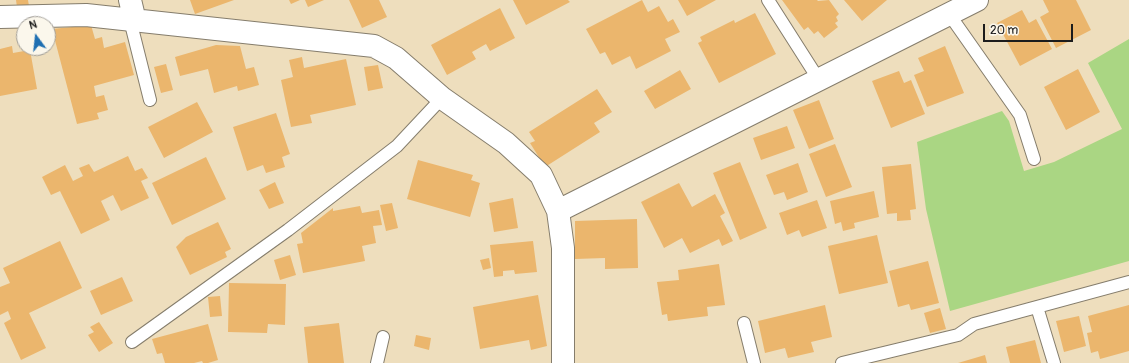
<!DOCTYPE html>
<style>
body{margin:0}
#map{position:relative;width:1129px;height:363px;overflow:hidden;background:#eedebd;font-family:Pangolin,sans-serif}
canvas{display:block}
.north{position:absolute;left:16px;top:16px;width:40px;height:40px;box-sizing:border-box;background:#fbf7ec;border:1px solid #a29f99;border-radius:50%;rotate:345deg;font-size:11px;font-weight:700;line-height:16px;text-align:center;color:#1c1c1c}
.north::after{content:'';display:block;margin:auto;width:14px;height:18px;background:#1f6fb2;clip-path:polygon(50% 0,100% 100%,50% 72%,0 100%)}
.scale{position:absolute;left:983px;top:24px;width:90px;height:18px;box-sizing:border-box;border:2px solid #1c1c1c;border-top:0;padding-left:5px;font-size:12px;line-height:14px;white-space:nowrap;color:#1c1c1c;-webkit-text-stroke:3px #fbf7ec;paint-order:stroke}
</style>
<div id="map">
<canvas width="1129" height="363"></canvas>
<div class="north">N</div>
<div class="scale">20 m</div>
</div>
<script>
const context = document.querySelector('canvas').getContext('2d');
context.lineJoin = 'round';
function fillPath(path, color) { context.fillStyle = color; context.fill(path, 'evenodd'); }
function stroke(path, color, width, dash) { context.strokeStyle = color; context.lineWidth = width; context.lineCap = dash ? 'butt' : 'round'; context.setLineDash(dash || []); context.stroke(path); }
fillPath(new Path2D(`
 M1129,39v222l-179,50 -24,-102 -9,-67 85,-31 7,10 15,50 30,-9 68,-33 -34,-66z`), '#aad683');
fillPath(new Path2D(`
 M16,0h12l1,6 -12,1z
 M190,0h44l-39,14z
 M289,0h11l-9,4z
 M305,0h19l-16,7z
 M349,0h30l8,17 -25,11z
 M513,0h55l2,2 -44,23z
 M642,0l6,12 11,-6 9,16 5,-3 7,13 -15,7 6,12 -35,18 -6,-13 -18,9 -7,-13 -5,2 -14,-25z
 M678,0h38l-29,16z
 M782,0h35l1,1 11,-1 10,14 -3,3 2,4 -3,2 3,4 -14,11 -6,-7 -4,3 -6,-7 -4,3z
 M844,0h43l-25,21z
 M1043,0h33l15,30 -35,18 -16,-31 9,-5z
 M500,8l15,30 -25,13 -4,-7 -14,8 4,7 -29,16 -16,-30z
 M1022,10l7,13 7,-4 16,30 -32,17 -23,-43z
 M755,13l21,41 -57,29 -21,-40 4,-2 -2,-4 34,-17 1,3z
 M91,25l4,14 7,-2 2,11 21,-6 9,33 -40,11 2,11 8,-2 4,15 -11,3 2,6 -22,5 -25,-95z
 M216,45l24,1 6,23 8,-2 5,18 -21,6 -1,-5 -23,7 -6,-24 -28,7 -5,-19z
 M12,46l1,7 17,-3 7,39 -37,7v-47z
 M945,46l19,47 -37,14 -13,-32 10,-4 -6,-13z
 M302,57l2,11 42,-9 10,46 -46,10 2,8 -21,4 -10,-47 12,-3 -4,-17z
 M166,64l7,26 -12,3 -7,-26z
 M378,65l5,23 -15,3 -4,-24z
 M1078,69l22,43 -34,18 -22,-43z
 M680,70l11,19 -36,20 -11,-18z
 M899,71l5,12 7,-3 14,34 -34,14 -19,-47z
 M597,89l15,23 -18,11 6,9 -55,35 -15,-24 5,-2 -6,-9z
 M819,100l15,39 -25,10 -16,-39z
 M197,102l16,30 -49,26 -16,-31z
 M276,113l14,41 -8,3 3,10 -19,6 -3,-8 -16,6 -14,-44z
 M787,126l8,22 -34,12 -8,-22z
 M835,144l17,43 -26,10 -17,-43z
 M128,156l7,15 7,-3 6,10 -7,3 8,17 -28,13 -8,-16 -12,6 9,19 -29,14 -21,-43 -9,4 -9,-18 23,-12 8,16 10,-5 -4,-8 10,-4 5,8z
 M206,157l20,42 -54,26 -20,-42z
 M418,160l55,15 -2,5 9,3 -10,34 -63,-18z
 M740,162l27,66 -27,12 -27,-67z
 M798,163l10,29 -21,8 -3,-8 -10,3 -8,-20z
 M911,164l5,45 -6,1 1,10 -14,1v-8l-10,1 -5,-47z
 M275,182l9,21 -15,6 -10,-19z
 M679,183l13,24 23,-13 10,19 -5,3 13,25 -11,5 -3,-7 -29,14 -8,-15 -18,10 -23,-46z
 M874,191l5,26 -25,6 1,5 -12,3 -2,-9 -6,2 -5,-23z
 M513,198l5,30 -24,4 -5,-29z
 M817,200l10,28 -25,9 -3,-7 -12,5 -8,-22z
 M392,203l6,25 -12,3 -6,-26z
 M360,206l2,7 17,-3 3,15 -9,1 3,17 -14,3 3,15 -62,12 -6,-29 6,-1 -2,-10 32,-25v3z
 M637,219l1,49 -33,1v-11l-30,1v-38z
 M218,222l13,27 -6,3 2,5 -37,18 -14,-28 10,-10z
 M877,235l11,48 -49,11 -11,-48z
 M60,241l22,47 -53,25 17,35 -25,12 -17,-37 7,-4 -3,-8 -8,4v-28l10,-4 -7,-15z
 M533,241l4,31 -22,2 -1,-4 -11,1v5l-9,1 -4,-32z
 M290,255l6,20 -16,5 -6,-20z
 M489,258l2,10 -8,2 -3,-10z
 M928,261l11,42 -28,7 -2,-6 -11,3 -9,-36z
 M719,264l6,41 -18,2 1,9 -40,5 -1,-7 -5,1 -5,-33 22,-2 -1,-10z
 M122,277l11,24 -32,14 -11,-24z
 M229,283l57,1 -1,41 -17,-1 -1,9 -39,-1z
 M538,295l9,51 -16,4 -2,-10 -49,9 -7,-42z
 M220,296l2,20 -12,1 -2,-20z
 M825,305l7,32 -21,5 3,10 -26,6 -3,-10 -20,5 -7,-32z
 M1129,305v46l-29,8 -2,-8 -7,2 -4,-20 5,-1 -4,-16z
 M940,308l6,21 -16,4 -6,-20z
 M1079,316l7,30 -22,6 -8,-31z
 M99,322l14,21 -14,9 -11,-17 6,-3 -4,-5z
 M339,323l5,40h-36l-4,-36z
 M208,324l10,36 -10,3h-5l-1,-2 -8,2h-29l-3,-10 -5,1 -5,-15z
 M416,335l15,3 -2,12 -15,-4z
 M1035,340l6,23h-31l-4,-16z
 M985,355l2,8h-29z`), '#ebb66d');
const lane = new Path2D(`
 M768,0l51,80
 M949,14l71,101 14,44
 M130,20l20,80
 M1037,307l17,56
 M744,323l10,40
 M132,342l156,-112 109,-84 45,-48
 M377,363l6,-26
 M842,363l116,-28 16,-11 155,-42`);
const street = new Path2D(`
 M130,0l5,21
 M0,17l86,-2 288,31 22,12 46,40 64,45 35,32 17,36 5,37v115
 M558,211l419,-211`);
stroke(lane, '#857d6c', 14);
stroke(street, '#857d6c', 24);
stroke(lane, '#fff', 12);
stroke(street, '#fff', 22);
</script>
